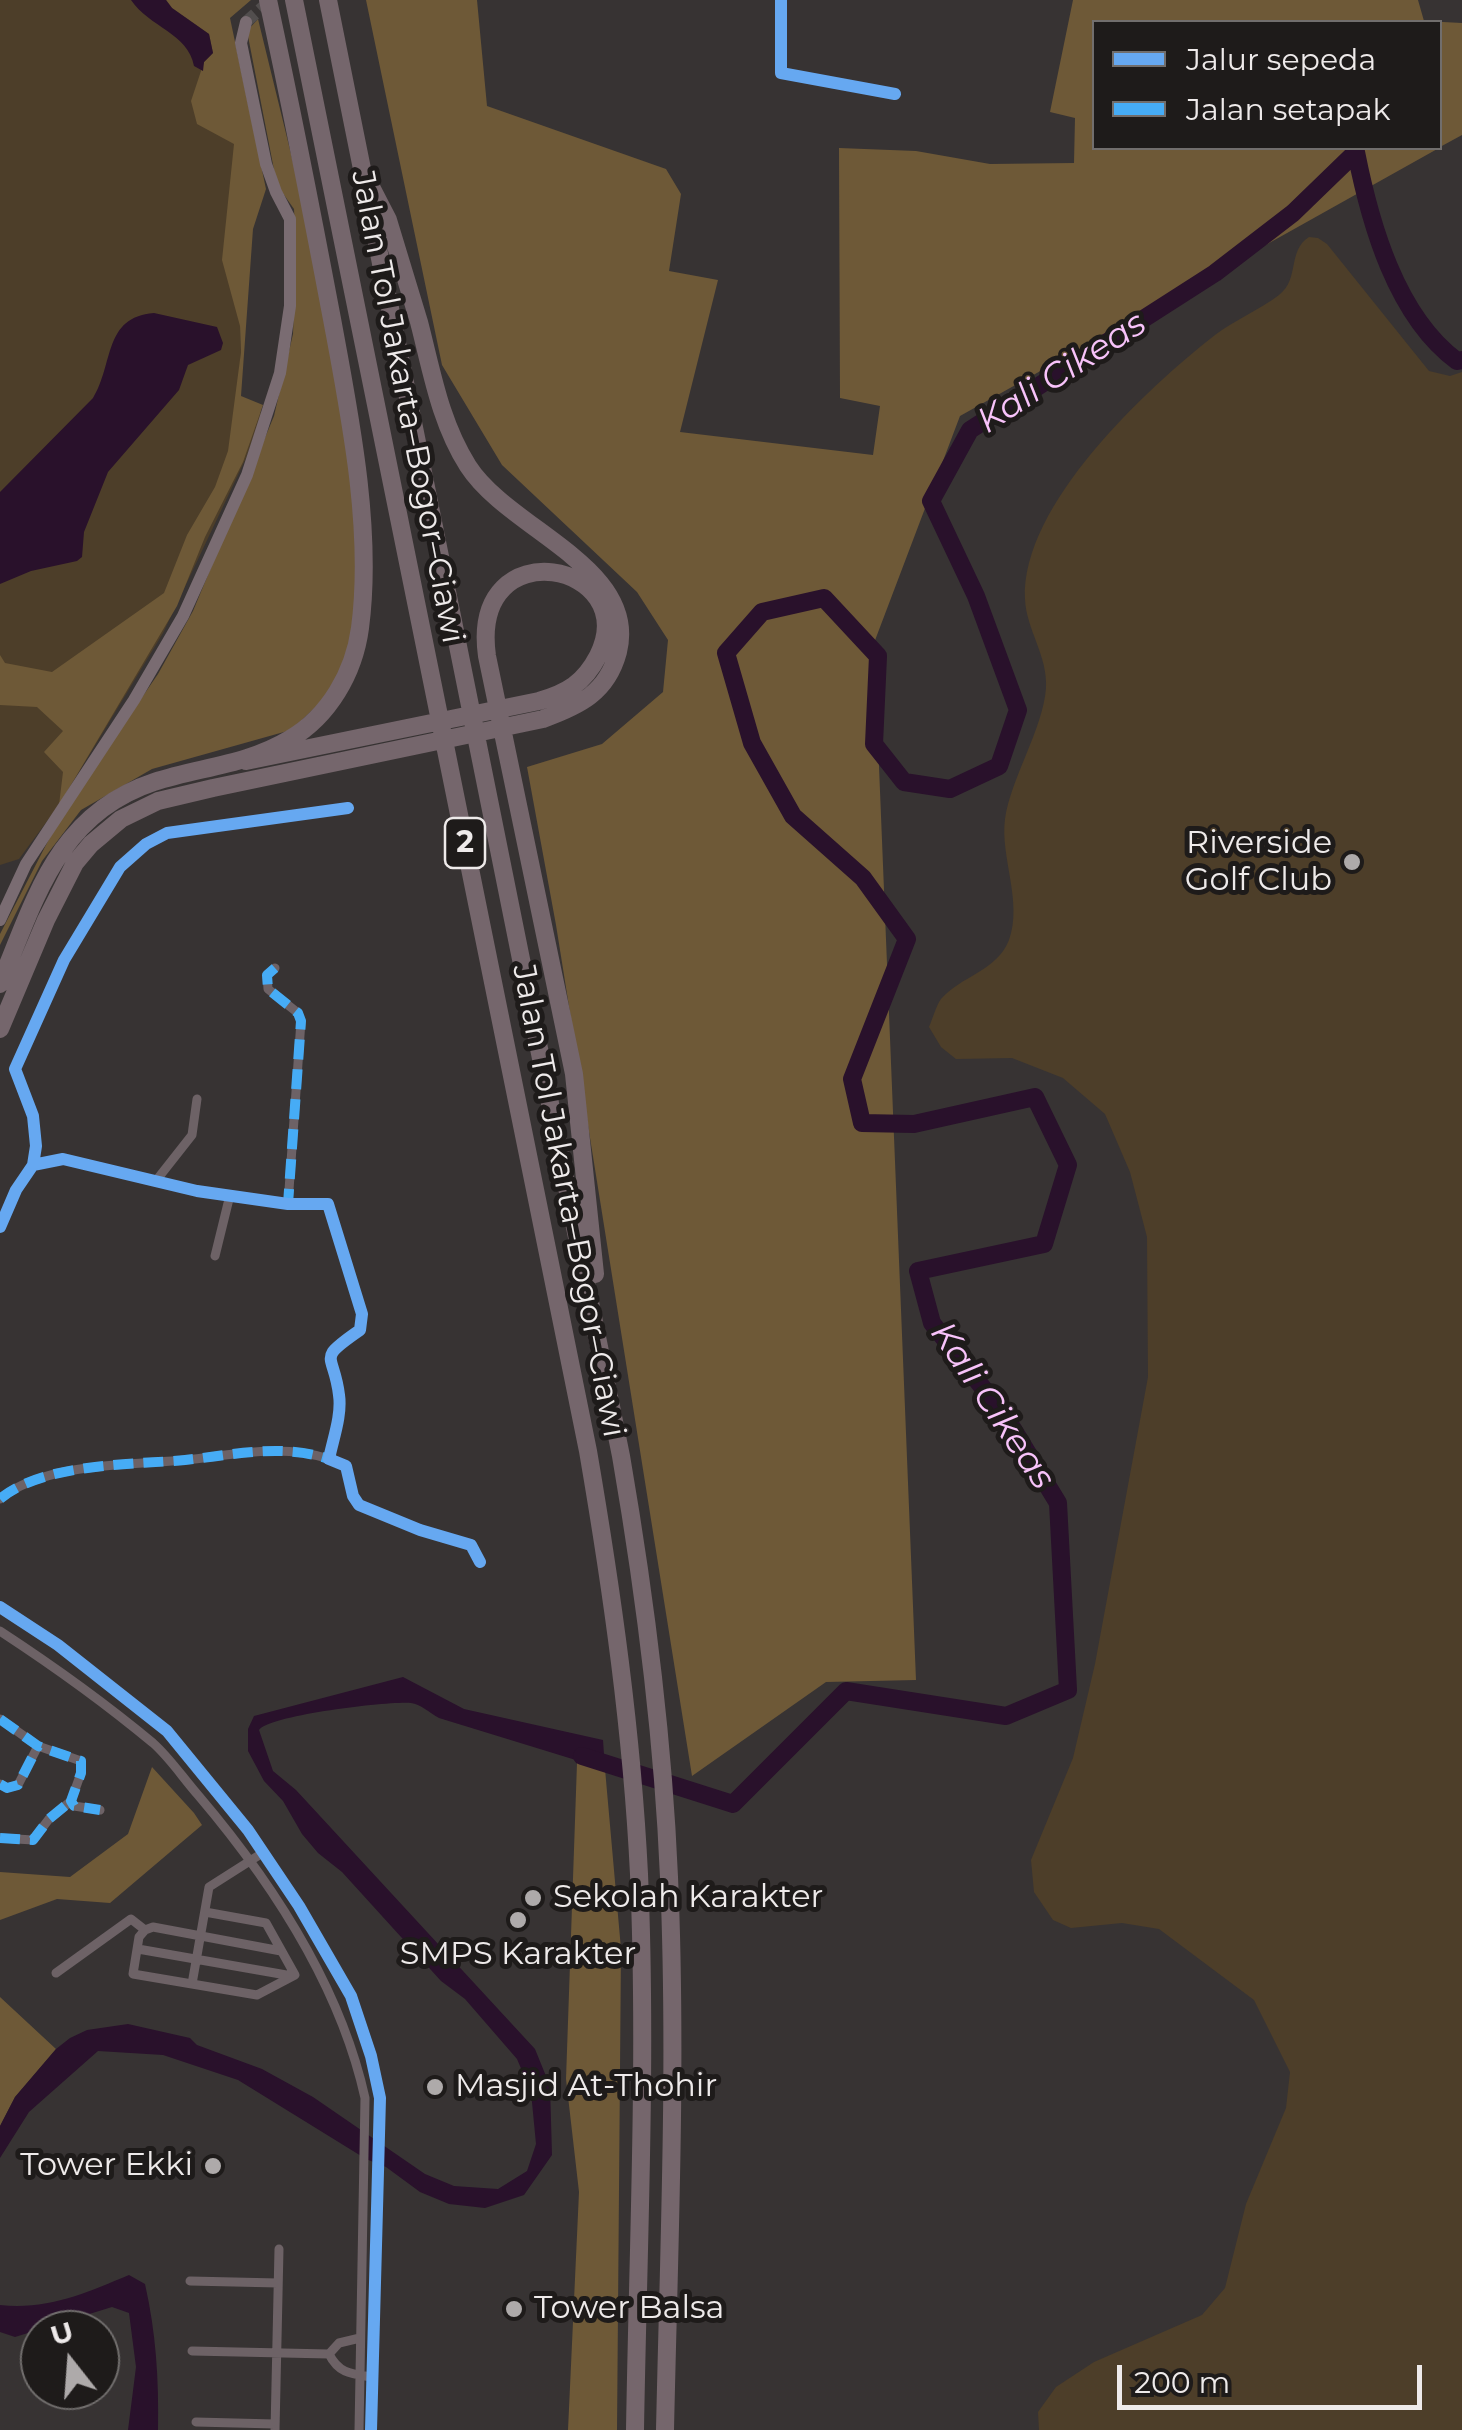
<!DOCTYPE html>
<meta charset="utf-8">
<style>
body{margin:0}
#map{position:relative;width:1462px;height:2430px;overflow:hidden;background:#373333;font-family:Montserrat,sans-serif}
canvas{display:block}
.legend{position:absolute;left:1092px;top:20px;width:350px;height:130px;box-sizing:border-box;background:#1e1b1a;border:2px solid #716e6d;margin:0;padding:12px 18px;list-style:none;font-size:30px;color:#eeeaea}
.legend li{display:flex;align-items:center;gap:20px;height:50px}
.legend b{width:50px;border:2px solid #716e6d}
.north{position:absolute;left:20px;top:2310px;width:100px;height:100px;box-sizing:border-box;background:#1e1b1a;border:2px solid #716e6d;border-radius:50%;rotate:343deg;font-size:28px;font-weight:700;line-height:40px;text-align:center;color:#eeeaea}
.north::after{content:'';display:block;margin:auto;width:35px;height:45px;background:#aeaaaa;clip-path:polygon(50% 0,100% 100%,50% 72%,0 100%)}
.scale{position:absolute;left:1117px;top:2365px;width:305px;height:45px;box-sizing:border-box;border:5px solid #eeeaea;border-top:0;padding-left:12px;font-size:30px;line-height:35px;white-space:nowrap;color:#eeeaea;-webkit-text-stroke:8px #1e1b1a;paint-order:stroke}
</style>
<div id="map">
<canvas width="1462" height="2430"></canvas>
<ul class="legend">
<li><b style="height:12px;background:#66a8f1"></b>Jalur sepeda</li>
<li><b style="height:12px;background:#46acf6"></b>Jalan setapak</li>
</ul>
<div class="north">U</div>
<div class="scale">200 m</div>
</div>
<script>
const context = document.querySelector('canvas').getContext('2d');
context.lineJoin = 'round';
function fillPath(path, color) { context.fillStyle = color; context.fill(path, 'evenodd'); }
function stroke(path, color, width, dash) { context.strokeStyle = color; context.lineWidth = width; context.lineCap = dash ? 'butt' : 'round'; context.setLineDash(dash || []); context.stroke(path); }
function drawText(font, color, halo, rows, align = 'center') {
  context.font = font + ' Montserrat,sans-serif'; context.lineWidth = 10; context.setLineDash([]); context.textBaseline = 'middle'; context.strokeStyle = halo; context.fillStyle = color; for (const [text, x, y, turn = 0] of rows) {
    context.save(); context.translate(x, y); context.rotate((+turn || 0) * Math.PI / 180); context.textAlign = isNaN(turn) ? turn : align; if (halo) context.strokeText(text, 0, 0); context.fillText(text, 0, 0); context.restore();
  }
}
fillPath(new Path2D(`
 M0,0h182l49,50 10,302 -5,56 26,5 -16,45 -83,175 -104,172 -40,54 -19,6z
 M1309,237l9,1 9,6 102,127 21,5 12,-4v2058h-423l-1,-18 18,-25 38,-25 108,-47 23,-27 21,-84 40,-96 4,-36 -36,-72 -95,-71 -37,-6 -51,5 -18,-8 -19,-28 -3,-32 42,-102 22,-94 53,-287 -1,-140 -17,-65 -25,-58 -42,-36 -51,-20 -56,1 -15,-12 -12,-20c4,-9 7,-21 12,-28 20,-23 56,-28 68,-59 14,-38 -9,-83 -4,-121 6,-41 38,-90 41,-131 2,-32 -20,-59 -21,-89 -4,-94 121,-210 190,-264 20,-15 44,-25 64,-40 21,-16 8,-44 30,-58z`), '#4d3e29');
fillPath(new Path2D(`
 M166,0h85l-21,18 36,171 -13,40 -12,167 22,9 -20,57 -38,75 -28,69 -118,199 4,-33 -19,-20 19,-21 -26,-24 -37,-2v-50l5,8 47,9 112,-79 23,-58 28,-48 13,-36 13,-99 -1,-26 -18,-66 12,-116 -37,-20 -6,-23 13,-39 9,-9 -4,-19 -37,-26z
 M366,0h111l10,106 179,63 15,25 -12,77 49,9 -38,152 193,23 7,-49 -40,-8 -1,-250 77,3 74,13 84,-1 1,-45 -25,-6 23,-112h345l6,21 38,2v112l-22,12v-125h-346v126h345l-479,268 -86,227 42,1037 -90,2 -134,94 -136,-851 -29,-158 75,-23 61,-52 5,-52 -31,-48 -135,-127 -60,-100z
 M258,19l46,188 39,194 15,153 -5,79 -18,56 -44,41 -139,39 -71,41 -39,51 -42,84v-11l62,-120 96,-140 35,-63 81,-195 19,-82 3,-81 -2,-44 -17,-24 -30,-154z
 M577,1763l28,6 16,180 -4,481h-49l11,-238 -13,-113z
 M152,1767l42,46 8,12 -92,78 -53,-4 -57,21v-48l70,5 58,-43z
 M0,1997l56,52 -41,48 -15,29z`), '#6e5937');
fillPath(new Path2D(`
 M131,0h35l6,8 37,26 4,19 -9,9 -1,9 -9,-5c-6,-33 -45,-39 -63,-66z
 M154,313l63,14 6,16 -2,7 -33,15 -9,25 -71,82 -24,60 -2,25 -5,4 -46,10 -31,13v-92l93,-94c21,-34 10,-81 61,-85z
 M403,1677l61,32 139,31 2,29 -166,-51c-9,-5 -19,-14 -28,-15 -22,-2 -141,12 -152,27l14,41 23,19 239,259 15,37 2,69 -28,40 -39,13 -36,-4 -29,-12 -34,-25 -20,-8 -128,-79 -75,-25 -65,-4 -69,61 -29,46v-32l15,-29 41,-48 14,-11 17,-8 41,-6 62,14 7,7 65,24 51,28 112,77 29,12 44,3 29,-18 9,-27 -5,-52 -14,-33 -52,-60 -24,-18 -99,-109 -24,-19 -16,-19 -19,-33 -19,-20 -16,-30v-22l6,-13z
 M129,2275l16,9c11,49 14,95 13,146h-30l8,-63 -7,-54 -17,-6 -97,30 -15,-5v-27c48,5 86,-12 129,-30z`), '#29112b');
stroke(new Path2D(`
 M582,1756l151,48 113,-113 160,25 62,-26 -10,-187 -53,-87 -73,-93 -14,-52 126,-27 24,-79 -33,-68 -121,27 -52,-1 -10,-44 55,-140 -44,-61 -70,-62 -41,-73 -26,-90 36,-41 62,-14 54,58 -4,88 30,38 46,7 49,-23 19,-56 -42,-114 -45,-95 39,-71 245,-157 78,-60 63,-61c14,71 40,164 101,209l5,-1`), '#29112b', 18);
stroke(new Path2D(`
 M246,22l25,-22`), '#524e4e', 12, [12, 6]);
stroke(new Path2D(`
 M781,0v73l114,21
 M275,968l-8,7 1,14 30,24 3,8 -13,183
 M33,1165l3,-19 -3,-30 -18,-47 49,-109 56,-93 26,-23 21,-11 181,-25
 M155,1182l37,-47 5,-36
 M0,1227l16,-37 17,-25 30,-6 134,32 91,13h40l34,110 -2,16c-45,31 -26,22 -21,65 3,20 -6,44 -10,64l17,7 7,30 6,9 61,25 51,15 9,17
 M215,1256l15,-61
 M0,1499c43,-36 130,-34 185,-39 48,-5 96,-17 144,-1
 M0,1607l58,38 109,86 81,99 51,76 52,90 20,60 9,42 -9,332
 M0,1631c52,34 105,72 153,112 17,15 30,35 45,52 74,87 142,190 167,303l-6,332
 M0,1719l38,27 43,15v12l-10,28 3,5 26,4
 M0,1784l7,4 11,-3 20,-39
 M0,1838l33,2 16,-21 22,-18
 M145,1930l-6,7 -6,37 124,21 38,-20 -29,-52 -61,-11
 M138,1949l154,27
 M56,1973l75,-54 14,11 8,-3 128,24
 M192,1984l17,-97 55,-35
 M190,2281l88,2
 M192,2351l137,3
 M329,2354c10,20 23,20 43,23
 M329,2354l10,-11 21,-5
 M196,2422l79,2
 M275,2430l4,-181`), '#6d6266', 9);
stroke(new Path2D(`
 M0,920l26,-56 108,-164 49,-84 64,-141 33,-102 10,-67v-87l-14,-27 -10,-28 -25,-121 5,-21`), '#7a6c72', 12);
stroke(new Path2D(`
 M294,0l294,1451c24,140 44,281 51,423 8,185 -1,371 -4,556
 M328,0l293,1456c24,139 42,280 48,421 8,184 0,369 -4,553
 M246,761l293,-60c28,-8 45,-18 59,-45 46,-93 -129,-130 -111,0l87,418 21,200
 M0,984c35,-84 57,-170 154,-202 46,-15 93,-17 136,-43 39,-23 64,-66 70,-111 13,-98 -10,-212 -28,-309 -20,-106 -41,-213 -64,-319
 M0,1029l46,-109 29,-57 16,-19 30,-25 37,-18 55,-13 330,-69c36,-13 64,-26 75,-67 21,-85 -109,-122 -150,-186 -28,-44 -36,-94 -49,-144 -10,-34 -21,-68 -31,-102l-16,-31`), '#75666c', 18);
stroke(new Path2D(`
 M275,968l-8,7 1,14 30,24 3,8 -13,183
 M0,1499c43,-36 130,-34 185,-39 48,-5 96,-17 144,-1
 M0,1719l38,27 43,15v12l-10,28 3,5 26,4
 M0,1784l7,4 11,-3 20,-39
 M0,1838l33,2 16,-21 22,-18`), '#46acf6', 10, [20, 10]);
stroke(new Path2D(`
 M781,0v73l114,21
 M33,1165l3,-19 -3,-30 -18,-47 49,-109 56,-93 26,-23 21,-11 181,-25
 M0,1227l16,-37 17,-25 30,-6 134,32 91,13h40l34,110 -2,16c-45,31 -26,22 -21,65 3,20 -6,44 -10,64l17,7 7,30 6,9 61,25 51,15 9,17
 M0,1607l58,38 109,86 81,99 51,76 52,90 20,60 9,42 -9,332`), '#66a8f1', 12);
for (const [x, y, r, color] of [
 [1352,862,10,"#aeaaaa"],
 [533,1898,10,"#aeaaaa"],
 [518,1920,10,"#aeaaaa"],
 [435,2087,10,"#aeaaaa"],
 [213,2166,10,"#aeaaaa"],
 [514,2309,10,"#aeaaaa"]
]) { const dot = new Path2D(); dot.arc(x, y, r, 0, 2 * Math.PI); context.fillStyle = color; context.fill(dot); stroke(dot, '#1e1b1a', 4); }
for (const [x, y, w] of [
 [465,843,40]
]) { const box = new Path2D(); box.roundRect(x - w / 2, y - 25, w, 50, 8); context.fillStyle = '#1e1b1a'; context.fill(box); stroke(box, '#eeeaea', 2.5); }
drawText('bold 30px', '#eeeaea', null, [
 ["2",465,843]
]);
drawText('32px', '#eeeaea', '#1e1b1a', [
 ["Jalan Tol Jakarta–Bogor–Ciawi",407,407,79],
 ["Jalan Tol Jakarta–Bogor–Ciawi",568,1201,79]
]);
drawText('32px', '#eeeaea', '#1e1b1a', [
 ["Riverside",1332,844,"right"],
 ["Golf Club",1332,881,"right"],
 ["Sekolah Karakter",553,1898],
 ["SMPS Karakter",518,1955,"center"],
 ["Masjid At-Thohir",455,2087],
 ["Tower Ekki",193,2166,"right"],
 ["Tower Balsa",534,2309]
], 'left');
drawText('italic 35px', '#f8c3fa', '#1e1b1a', [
 ["Kali Cikeas",1062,373,-33],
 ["Kali Cikeas",992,1406,56]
]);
</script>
